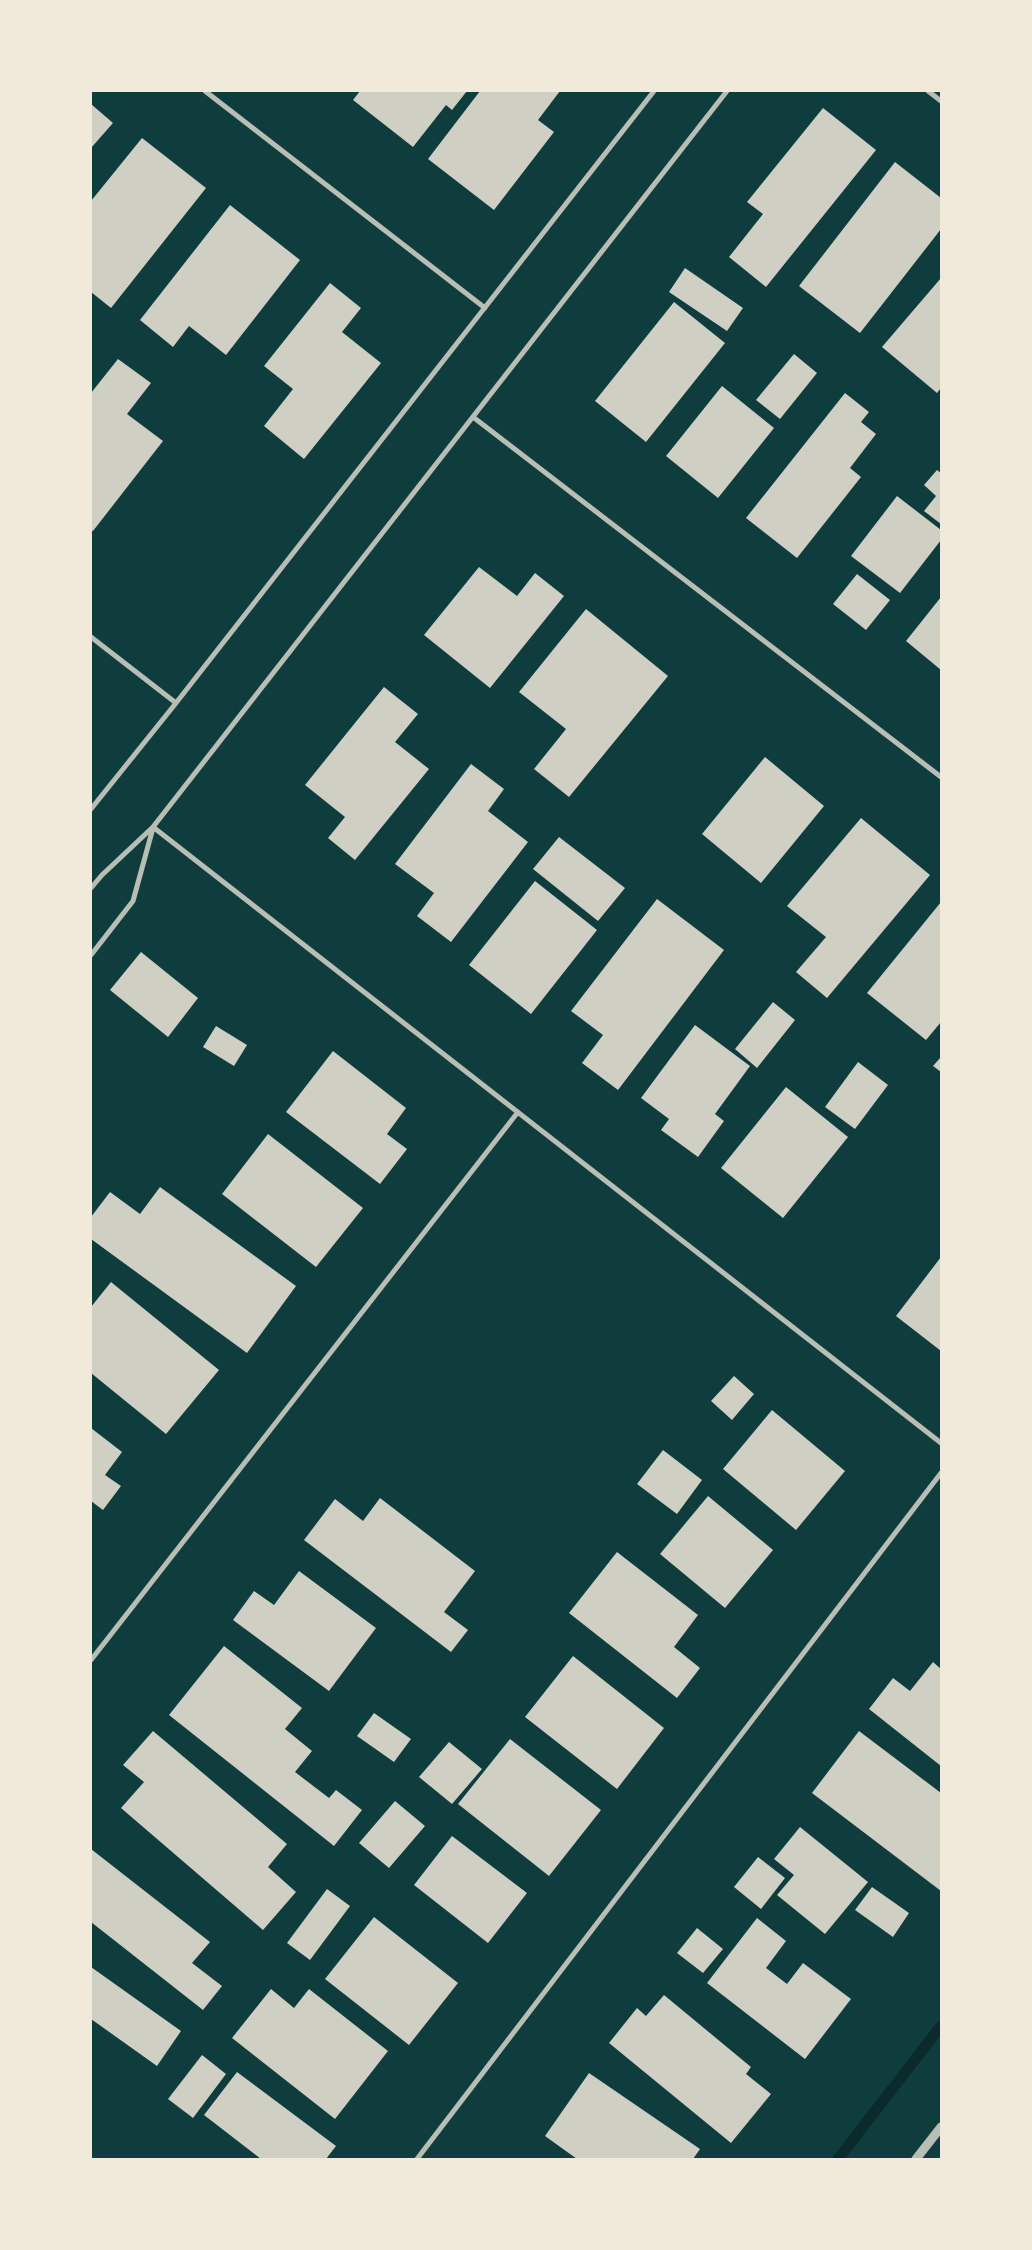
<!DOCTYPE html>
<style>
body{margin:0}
#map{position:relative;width:1032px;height:2250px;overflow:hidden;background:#0f3d3e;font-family:"Source Serif 4",serif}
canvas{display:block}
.frame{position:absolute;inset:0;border:92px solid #f1e9da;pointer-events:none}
</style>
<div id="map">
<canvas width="1032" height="2250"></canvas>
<div class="frame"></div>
</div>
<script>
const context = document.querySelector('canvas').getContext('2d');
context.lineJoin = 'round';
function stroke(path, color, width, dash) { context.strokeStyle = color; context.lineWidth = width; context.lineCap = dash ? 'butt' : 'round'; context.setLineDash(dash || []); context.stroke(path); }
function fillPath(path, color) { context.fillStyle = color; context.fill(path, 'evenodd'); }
stroke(new Path2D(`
 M838,2159l103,-133`), '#0a2a2b', 11);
fillPath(new Path2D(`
 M360,91h107l-15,19 -6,-5 -33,42 -60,-47z
 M480,91h80l-22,29 16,12 -60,78 -66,-51z
 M91,104l22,19 -22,25z
 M823,108l53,42 -110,137 -37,-30 34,-43 -16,-12z
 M142,138l64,50 -95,120 -20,-16v-91z
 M895,162l46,36v31l-81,104 -61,-47z
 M230,205l70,55 -74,95 -37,-29 -16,21 -33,-27z
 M685,268l58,40 -16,23 -58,-39z
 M941,278v110l-4,5 -55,-46z
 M330,283l31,25 -19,24 39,31 -77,96 -40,-33 29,-37 -29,-23z
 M674,302l51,41 -79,99 -51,-41z
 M794,354l23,19 -37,46 -24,-19z
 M118,359l33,24 -24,31 36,27 -70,90 -2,-1v-137z
 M722,386l52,42 -56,70 -52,-42z
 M845,393l24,19 -8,10 15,12 -26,34 11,9 -64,81 -51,-40z
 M937,470l4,3v51l-17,-13 12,-15 -12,-11z
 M897,496l44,34v10l-41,53 -49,-37z
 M479,567l38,29 18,-23 29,23 -74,92 -66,-53z
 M857,574l33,26 -24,30 -33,-26z
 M941,597v73l-35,-29z
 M586,609l82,67 -99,121 -35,-28 32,-40 -47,-37z
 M384,687l34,27 -23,28 34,27 -74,91 -27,-22 17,-21 -40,-32z
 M765,757l59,49 -63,77 -59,-49z
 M471,764l33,25 -16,22 40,31 -77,100 -34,-26 17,-23 -39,-29z
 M861,818l69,57 -103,123 -31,-26 30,-35 -39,-31z
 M559,837l66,51 -27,33 -65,-52z
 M535,881l62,49 -66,84 -62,-49z
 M657,899l67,51 -106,140 -36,-27 21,-28 -32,-24z
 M941,902v120l-15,18 -59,-47z
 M141,952l57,46 -30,39 -58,-47z
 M773,1002l22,18 -38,48 -22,-19z
 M695,1025l55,41 -35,48 9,7 -26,36 -37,-27 8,-11 -28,-21z
 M216,1026l31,19 -13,21 -31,-19z
 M333,1051l73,57 -19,26 20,15 -27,35 -94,-72z
 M941,1057v15l-8,-6z
 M858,1062l30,23 -33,44 -30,-22z
 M786,1087l62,50 -65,81 -62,-50z
 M268,1134l95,74 -47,59 -94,-73z
 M160,1187l136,99 -49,67 -156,-114v-22l19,-25 30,22z
 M941,1257v94l-45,-35z
 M111,1282l108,88 -53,64 -75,-61v-66z
 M734,1376l20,18 -22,26 -21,-19z
 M772,1410l73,61 -49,59 -73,-61z
 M91,1428l31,24 -17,23 16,11 -18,24 -12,-9z
 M663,1450l39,30 -25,34 -40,-30z
 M708,1496l65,54 -48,58 -65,-54z
 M380,1498l95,73 -31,41 24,18 -17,22 -147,-112 31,-41 28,22z
 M617,1552l81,63 -24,32 26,21 -23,30 -108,-85z
 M299,1571l77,57 -47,63 -96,-71 21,-29 20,14z
 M224,1646l78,62 -17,21 27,22 -17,21 34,26 7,-8 26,20 -28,36 -165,-131z
 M573,1656l91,72 -47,61 -92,-72z
 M933,1662l8,7v97l-72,-57 24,-31 17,13z
 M374,1713l37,26 -17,23 -37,-26z
 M153,1731l134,113 -19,23 28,25 -33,38 -142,-122 23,-26 -21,-17z
 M859,1731l82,62v98l-129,-98z
 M510,1739l91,71 -52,66 -91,-72z
 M449,1742l33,27 -30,35 -33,-27z
 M395,1801l30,25 -36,42 -30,-25z
 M800,1827l68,55 -43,52 -48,-39 17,-20 -20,-16z
 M452,1836l75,57 -39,50 -74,-58z
 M91,1849l119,93 -18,21 30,23 -19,24 -112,-88z
 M758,1857l27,21 -24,31 -27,-22z
 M872,1887l37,26 -16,24 -38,-27z
 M327,1889l23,17 -40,54 -23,-17z
 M374,1917l84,66 -49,62 -84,-66z
 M757,1918l29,23 -20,27 21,16 16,-21 48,36 -46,60 -98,-76z
 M697,1928l26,21 -20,24 -26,-20z
 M91,1967l90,64 -24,35 -66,-47z
 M271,1989l23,19 15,-19 79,62 -53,68 -103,-81z
 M664,1995l87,72 -5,7 25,20 -40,49 -122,-100 28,-35 9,8z
 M202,2055l24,19 -33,44 -25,-19z
 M237,2072l99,74 -10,13h-65l-57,-44z
 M589,2073l111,76 -7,10h-116l-32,-23z`), '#cfcfc3');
stroke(new Path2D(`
 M205,91l280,217
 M928,91l13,10
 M473,417l468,360
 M91,637l85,66
 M91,809l85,-106 478,-612
 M153,827l788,616
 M91,888l11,-13 51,-48 574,-736
 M91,955l42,-54 20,-73
 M91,1660l427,-548
 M417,2159l524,-686`), '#b8beb3', 5);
stroke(new Path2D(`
 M916,2159l25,-32`), '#b8beb3', 9);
</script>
